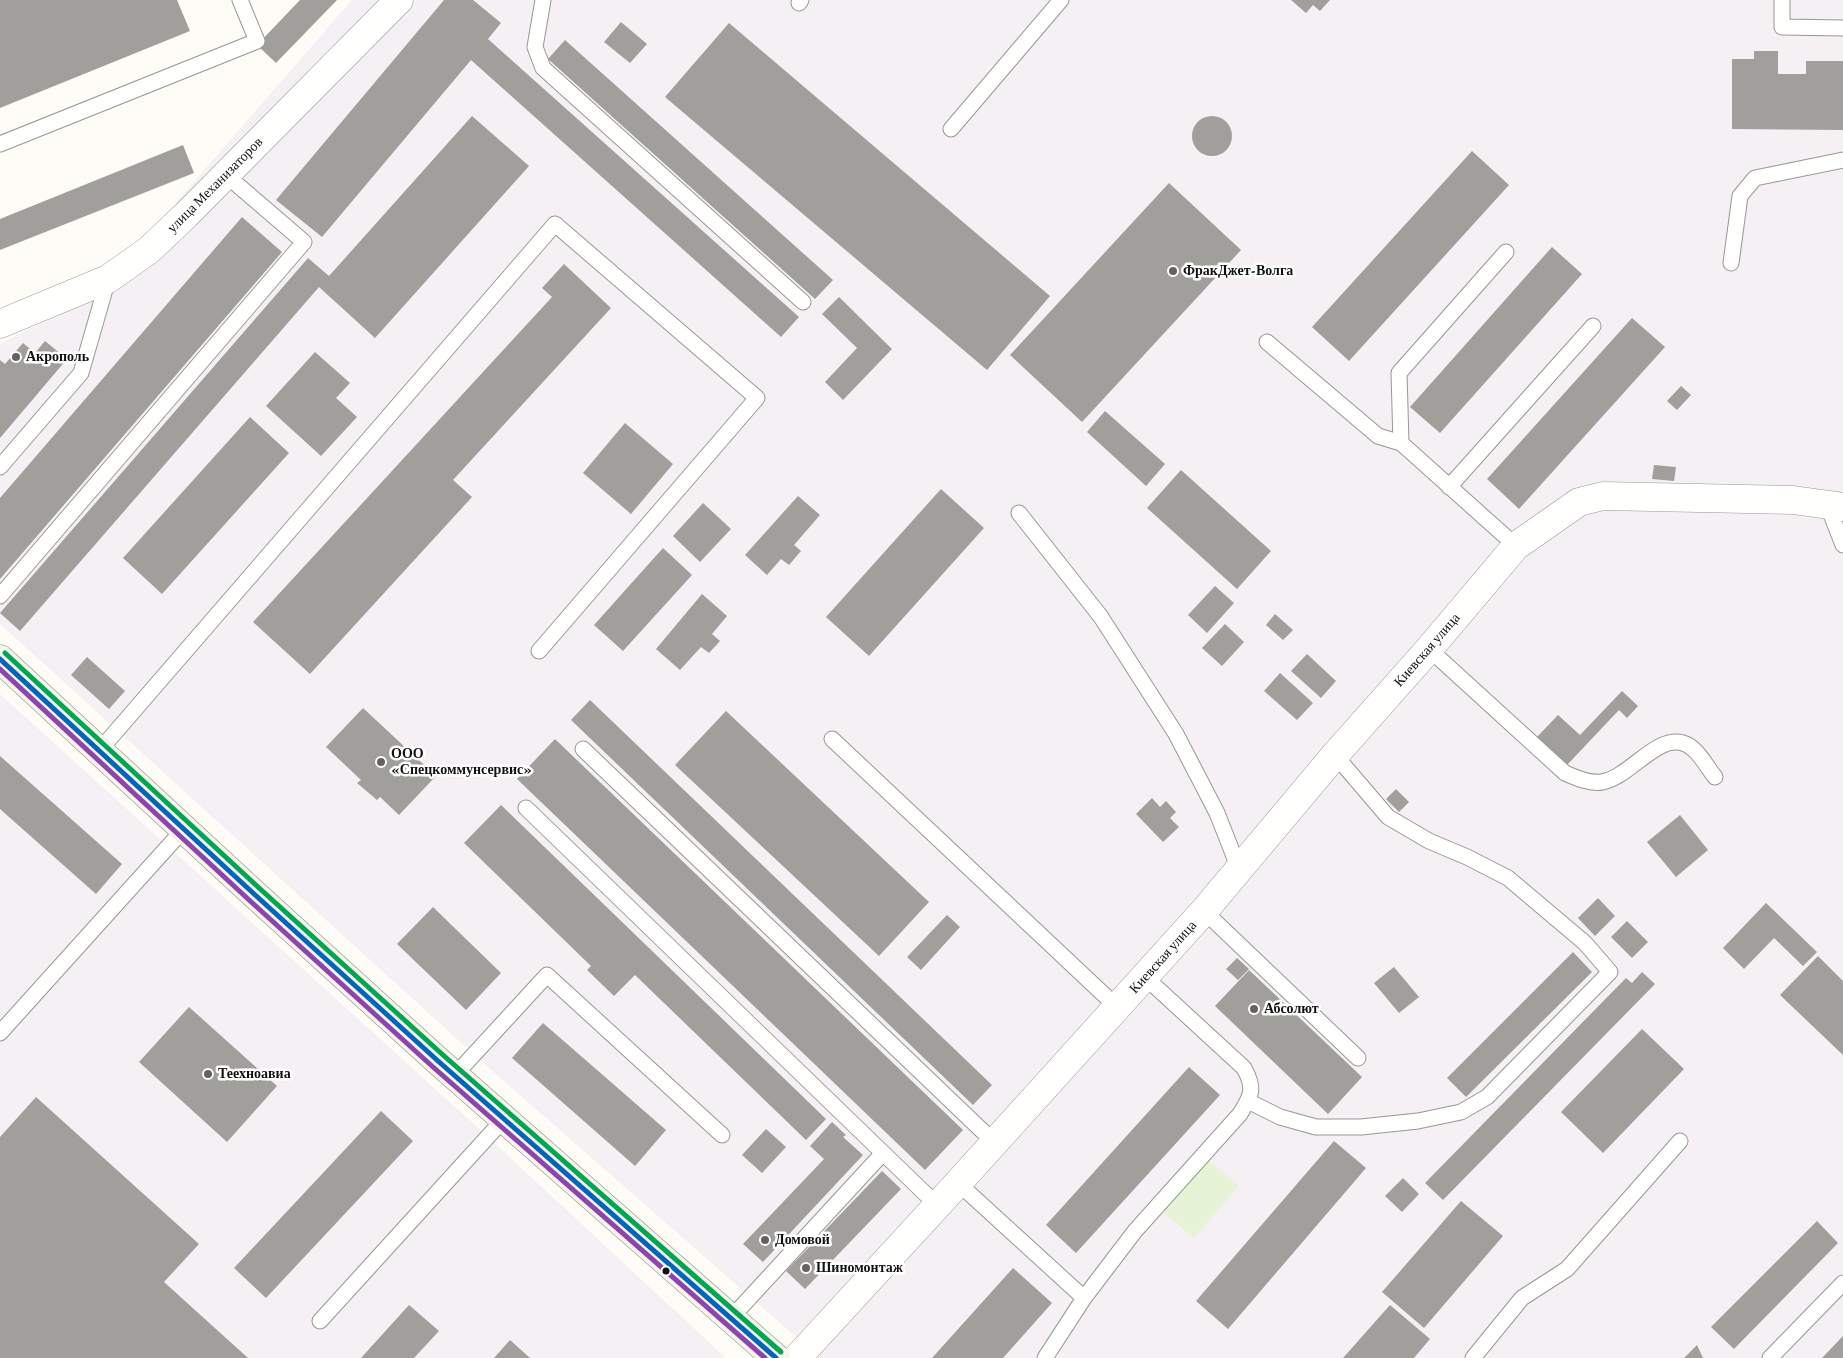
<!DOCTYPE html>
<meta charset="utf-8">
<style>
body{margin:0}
canvas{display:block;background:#fdfcf7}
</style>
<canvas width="1843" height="1358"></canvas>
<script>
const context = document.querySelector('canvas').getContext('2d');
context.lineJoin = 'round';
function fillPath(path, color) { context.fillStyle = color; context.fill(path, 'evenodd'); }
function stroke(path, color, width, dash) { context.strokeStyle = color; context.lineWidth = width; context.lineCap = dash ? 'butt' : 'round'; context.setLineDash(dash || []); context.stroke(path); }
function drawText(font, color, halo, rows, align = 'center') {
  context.font = font + ' "Crimson Pro",serif'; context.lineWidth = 5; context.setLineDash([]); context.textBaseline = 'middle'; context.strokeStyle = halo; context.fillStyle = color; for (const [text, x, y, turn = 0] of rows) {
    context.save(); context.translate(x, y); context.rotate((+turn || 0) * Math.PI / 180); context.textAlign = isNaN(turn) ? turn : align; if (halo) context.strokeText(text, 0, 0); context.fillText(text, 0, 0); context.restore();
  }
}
fillPath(new Path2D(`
 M352,0h1491v1358h-1023l-331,-290 -489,-444v-281l91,-43z
 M0,694l475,431 251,233h-726z`), '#f5f0f3');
fillPath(new Path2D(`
 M1207,1159l32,27 -45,52 -32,-27z`), '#e7f3d7');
fillPath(new Path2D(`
 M0,0h177l13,31 -190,77z
 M300,0h37l-61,63 -19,-18z
 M444,0h29l28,23 -13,16 311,278 -18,20 -310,-277 -149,177 -46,-37z
 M1291,0h39l-10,11 -7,-6 -7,8z
 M621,22l26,22 -17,19 -26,-21z
 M729,23l321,273 -63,74 -322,-273z
 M565,40l268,240 -18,19 -267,-240z
 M1754,51h24v23h28v-13h37v69l-111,-1v-70h22z
 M1192 136a20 20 0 1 1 40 0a20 20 0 1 1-40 0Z
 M472,116l57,50 -154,172 -56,-51 -299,344 -20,-18 308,-355 21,18z
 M183,145l11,28 -194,77v-31z
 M1472,151l37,34 -160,176 -37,-34z
 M1169,183l72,67 -159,172 -72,-67z
 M242,217l40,35 -282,327v-81z
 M1552,247l30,27 -142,159 -30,-26z
 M564,264l47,44 -158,172 19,17 -162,177 -57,-52 299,-325 -10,-9z
 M839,297l53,52 -49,51 -18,-18 32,-34 -35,-34z
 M1632,318l33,29 -146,162 -32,-30z
 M45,341l22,18 -67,79v-78l5,4 18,-21 12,10z
 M315,352l35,31 -14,15 21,19 -36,39 -55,-50z
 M1681,386l10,9 -14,15 -10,-9z
 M1105,411l60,53 -19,22 -59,-54z
 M250,417l39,36 -127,141 -39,-36z
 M625,423l48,41 -42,50 -48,-41z
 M1654,465l22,2 -2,14 -22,-2z
 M1181,470l90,81 -34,38 -90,-81z
 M941,489l43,39 -115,128 -43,-39z
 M798,496l22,19 -26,30 7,6 -12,14 -8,-6 -14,16 -22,-20z
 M703,503l28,26 -31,33 -27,-26z
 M663,548l29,27 -69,76 -29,-26z
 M1215,586l19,17 -27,30 -19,-18z
 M702,594l25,22 -15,18 8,7 -11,12 -8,-6 -21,23 -24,-21z
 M1275,614l18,16 -10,10 -17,-15z
 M1225,624l19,18 -22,24 -20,-18z
 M1307,654l29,27 -15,17 -30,-27z
 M87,657l38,34 -16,18 -38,-34z
 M1280,673l33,30 -16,17 -33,-29z
 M1622,691l16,15 -11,12 -8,-8 -52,55 -30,-28 21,-22 22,20z
 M590,700l402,385 -19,20 -402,-385z
 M363,708l73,68 -37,39 -19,-18 -3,3 -20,-17 4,-3 -35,-33z
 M726,711l203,191 -50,54 -204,-191z
 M555,739l408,391 -38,40 -408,-391z
 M0,756l122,108 -26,30 -96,-85z
 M1396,789l13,13 -10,10 -13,-13z
 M1152,798l8,9 6,-6 10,11 -6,6 9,9 -16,15 -27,-28z
 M501,805l325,314 -20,21 -171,-165 -21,21 -27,-26 4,-4 -127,-123z
 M1680,815l28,35 -32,27 -29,-35z
 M1598,898l17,18 -20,20 -17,-18z
 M1766,903l51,49 -14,14 -29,-28 -30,31 -21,-21z
 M433,907l68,66 -35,37 -69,-66z
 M947,915l13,12 -39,43 -14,-13z
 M1627,921l21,21 -16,16 -21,-21z
 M1573,952l19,20 -126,125 -19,-19z
 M1818,956l25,25v74l-63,-60z
 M1237,958l12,11 -11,11 -12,-11z
 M1394,967l25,30 -20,16 -25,-30z
 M1249,970l113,107 -34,37 -113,-108z
 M1642,972l13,12 -212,216 -18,-17 201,-205 6,5z
 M189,1007l88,79 -50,56 -88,-80z
 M543,1023l123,107 -31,36 -123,-108z
 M1642,1029l42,40 -81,84 -42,-41z
 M1189,1067l31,28 -144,158 -30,-28z
 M36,1097l163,147 -35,38 84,76h-248v-221z
 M381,1111l32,30 -147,157 -32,-30z
 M832,1122l14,13 -3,2 20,18 -100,107 -20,-18 81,-85 -14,-13z
 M766,1129l20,18 -24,26 -20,-18z
 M1334,1141l32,27 -138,161 -32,-28z
 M882,1171l19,18 -96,100 -19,-18z
 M1403,1178l16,16 -17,18 -17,-16z
 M1461,1201l42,35 -79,92 -42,-36z
 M1817,1221l21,22 -104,106 -23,-22z
 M1013,1268l39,35 -49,55h-71z
 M409,1305l30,26 -25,27h-53z
 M1390,1305l40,34 -16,19h-71z
 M1843,1336v22h-21z
 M510,1340l20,18h-36z
 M1697,1345l6,13h-19z`), '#a19f9c');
const lane = new Path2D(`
 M543,0l-8,47 8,21 260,234
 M1782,0v27l61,1
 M799,3l2,-3
 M951,129l110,-129
 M0,144l257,-103 -17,-41
 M1506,252l-107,121 2,70 115,103
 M1731,263l9,-67 15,-18 88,-18
 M1267,342l111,94 23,7
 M0,467l81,-94 27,-94
 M1449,487l144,-161
 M1827,504l16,41
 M1019,513l82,104 75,117 41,79 22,56
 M0,596l304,-354 -78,-67
 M1429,649l136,124c11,5 25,11 37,9 28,-5 54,-47 81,-39 14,4 23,23 32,34
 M832,739l285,268
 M583,749l412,394
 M99,751l456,-527 202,174 -218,253
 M526,808l412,398
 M1204,911l154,147
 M0,1033l184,-204
 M455,1075l92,-100 175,160
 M1248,1101l32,16 36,10h45l57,-6 43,-9 26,-15 123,-125 -25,-29 -77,-65 -41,-21 -38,-16 -41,-24 -53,-62
 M958,1183l126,115 51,-67 105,-117c12,-19 15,-26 4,-46l-99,-91
 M731,1318l152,-165
 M320,1321l184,-202
 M1045,1358l39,-60
 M1473,1358l49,-60 45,-29 113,-128
 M1770,1358l73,-75`);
const street = new Path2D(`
 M0,324l108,-45 41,-29 37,-35 213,-215
 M797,1358l161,-175 246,-272 131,-156 94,-106 87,-103 63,-44 24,-6 190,4 50,7`);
const secondary = new Path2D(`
 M0,659l253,234 185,168 338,297`);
stroke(lane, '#979795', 17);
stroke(street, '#979795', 29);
stroke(secondary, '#8e8d8b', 29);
stroke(lane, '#fffffe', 15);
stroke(street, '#fffffe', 28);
stroke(secondary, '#f6f4eb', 28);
stroke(new Path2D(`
 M0,659l253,234 185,168 338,297`), '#0065bd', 5);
stroke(new Path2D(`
 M0,669l248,230 185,168 332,291`), '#8e44ad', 5);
stroke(new Path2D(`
 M5,653l253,234 185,168 338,297`), '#00a651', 5);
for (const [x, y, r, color] of [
 [1173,271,5,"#646362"],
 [16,357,5,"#646362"],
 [381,762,5,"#646362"],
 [1254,1009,5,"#646362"],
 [208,1074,5,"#646362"],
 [765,1240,5,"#646362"],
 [806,1268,5,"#646362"],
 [666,1271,4.5,"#111"]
]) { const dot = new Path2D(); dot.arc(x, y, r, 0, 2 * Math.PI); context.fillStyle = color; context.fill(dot); stroke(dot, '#fff', 2); }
drawText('14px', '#111', '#fff', [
 ["улица Механизаторов",215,185,-45],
 ["Киевская улица",1427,650,-49],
 ["Киевская улица",1163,957,-48]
]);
drawText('bold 14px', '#111', '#fff', [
 ["ФракДжет-Волга",1183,271],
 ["Акрополь",26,357],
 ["ООО",391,754],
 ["«Спецкоммунсервис»",391,770],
 ["Абсолют",1264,1009],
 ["Теехноавиа",218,1074],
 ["Домовой",775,1240],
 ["Шиномонтаж",816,1268]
], 'left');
</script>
